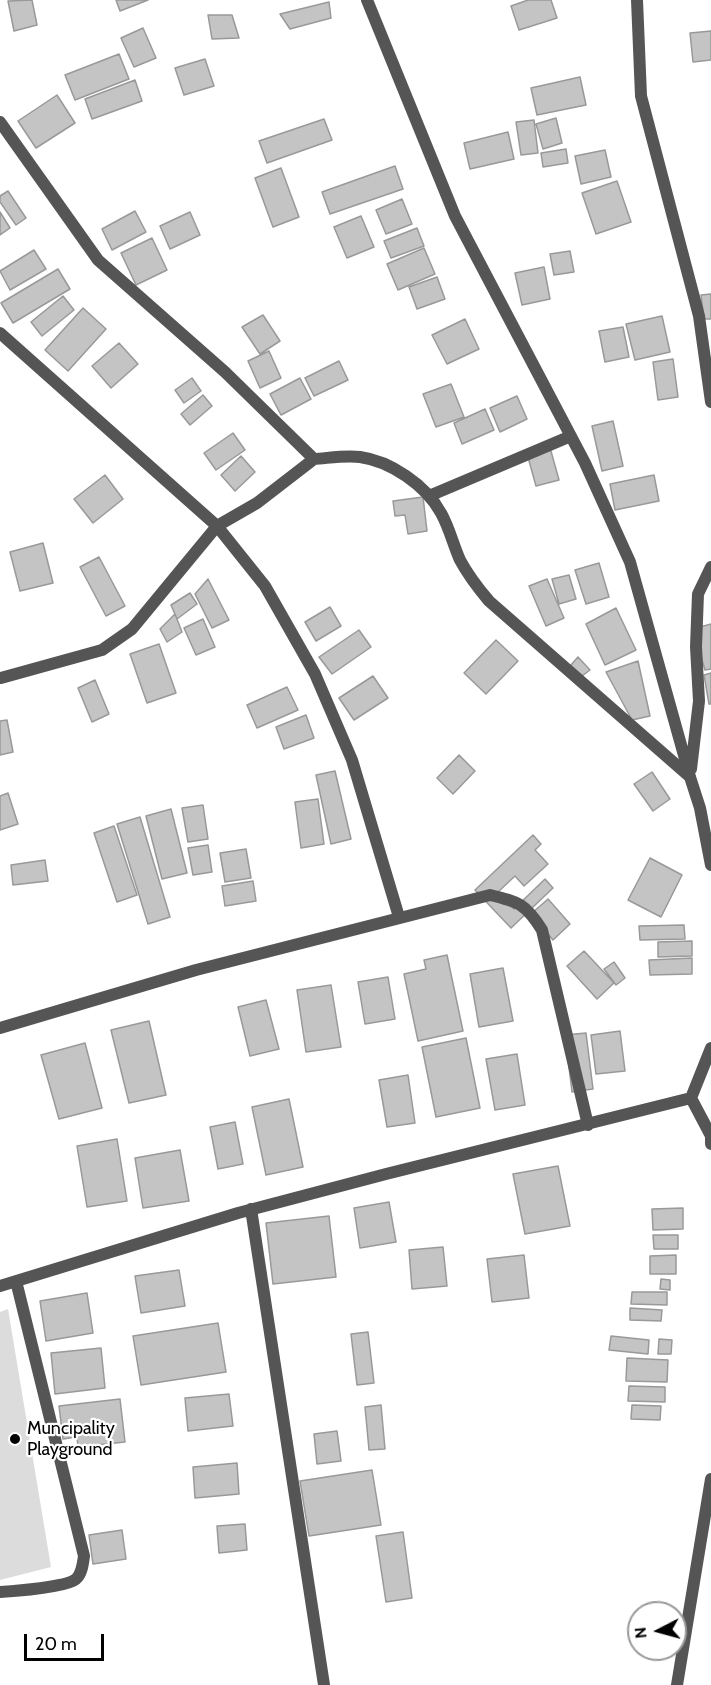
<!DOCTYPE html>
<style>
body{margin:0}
#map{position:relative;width:711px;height:1685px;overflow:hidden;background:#fff;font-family:Cabin,sans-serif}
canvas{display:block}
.north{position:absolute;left:627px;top:1601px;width:60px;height:60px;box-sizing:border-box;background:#fff;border:2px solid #999;border-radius:50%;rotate:264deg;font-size:16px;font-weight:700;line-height:24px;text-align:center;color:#000}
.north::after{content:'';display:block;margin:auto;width:21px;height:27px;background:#000;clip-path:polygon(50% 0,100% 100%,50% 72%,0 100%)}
.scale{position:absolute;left:24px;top:1634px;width:80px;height:27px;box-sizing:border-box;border:3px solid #000;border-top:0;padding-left:8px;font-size:18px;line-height:21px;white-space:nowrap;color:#000;-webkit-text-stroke:4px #fff;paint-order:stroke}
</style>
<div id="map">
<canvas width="711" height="1685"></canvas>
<div class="north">N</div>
<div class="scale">20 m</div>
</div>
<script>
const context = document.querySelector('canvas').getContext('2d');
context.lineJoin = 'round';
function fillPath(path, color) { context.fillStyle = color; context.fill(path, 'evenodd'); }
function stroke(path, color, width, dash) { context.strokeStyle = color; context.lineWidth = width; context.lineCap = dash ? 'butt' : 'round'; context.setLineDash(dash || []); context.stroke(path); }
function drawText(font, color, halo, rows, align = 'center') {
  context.font = font + ' Cabin,sans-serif'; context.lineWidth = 4.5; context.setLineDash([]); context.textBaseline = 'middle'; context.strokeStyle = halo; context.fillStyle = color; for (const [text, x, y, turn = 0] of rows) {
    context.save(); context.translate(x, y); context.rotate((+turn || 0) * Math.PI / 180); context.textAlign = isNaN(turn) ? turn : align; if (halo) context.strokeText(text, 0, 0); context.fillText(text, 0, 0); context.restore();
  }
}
fillPath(new Path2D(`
 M8,1309l43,258 -51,13v-268z`), '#dcdcdc');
const building = new Path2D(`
 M32,0l5,25 -23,6 -6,-30z
 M116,0h32l-28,11z
 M528,0h23l6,18 -38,12 -8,-24z
 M329,2l2,16 -41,11 -10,-15z
 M208,15h24l7,23 -27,1z
 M143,28l13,30 -22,9 -13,-29z
 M711,31v29l-18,2 -3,-29z
 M119,54l10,25 -54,21 -10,-25z
 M205,59l9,27 -30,9 -9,-27z
 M580,77l6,28 -49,10 -6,-27z
 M135,80l7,21 -50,18 -7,-20z
 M57,95l18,28 -39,25 -18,-27z
 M556,118l6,25 -19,6 -7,-25z
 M324,119l8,21 -65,23 -8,-22z
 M534,120l4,33 -17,2 -5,-33z
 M508,132l6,27 -44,10 -6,-26z
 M566,149l2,14 -25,4 -2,-14z
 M605,150l6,27 -30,7 -6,-28z
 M395,166l8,23 -73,25 -8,-22z
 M281,168l18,49 -26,10 -18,-49z
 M617,181l14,41 -35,12 -14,-41z
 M8,191l18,27 -10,7 -16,-23v-6z
 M402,199l10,25 -26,10 -10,-24z
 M135,211l11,21 -34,18 -10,-21z
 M0,212l10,16 -10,7z
 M190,212l10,23 -30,14 -10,-23z
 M361,216l13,31 -27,11 -13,-31z
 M417,228l7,18 -33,12 -7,-17z
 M152,238l15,32 -31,15 -15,-32z
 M424,248l11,26 -37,16 -11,-26z
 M34,250l12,19 -36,21 -10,-19z
 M570,251l4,21 -20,3 -4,-21z
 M544,267l6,32 -28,6 -7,-32z
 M58,269l12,20 -57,34 -12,-20z
 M437,277l8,22 -28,10 -8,-22z
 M711,294v25h-7l-3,-24z
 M63,296l11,14 -32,26 -11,-14z
 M83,308l23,21 -38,42 -23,-21z
 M263,315l17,26 -20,13 -18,-27z
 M662,316l8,36 -35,8 -9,-36z
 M465,319l14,30 -32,15 -15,-29z
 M623,327l6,30 -24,5 -6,-31z
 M119,343l19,21 -27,24 -19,-22z
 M269,351l12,27 -21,10 -12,-27z
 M673,359l5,38 -20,3 -5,-38z
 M339,361l9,19 -34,16 -9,-18z
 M192,378l9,13 -17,12 -9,-13z
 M300,378l11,21 -30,16 -11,-21z
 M451,384l13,33 -28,10 -13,-33z
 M203,395l9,11 -22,19 -9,-11z
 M517,396l10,23 -27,13 -10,-24z
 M485,409l9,21 -32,14 -8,-21z
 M613,421l10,45 -21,5 -10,-45z
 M233,433l12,17 -29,20 -12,-17z
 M549,444l10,36 -23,6 -10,-36z
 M241,456l14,16 -20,19 -14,-16z
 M105,475l18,24 -30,24 -19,-24z
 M654,475l5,26 -44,9 -5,-26z
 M423,497l4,34 -19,3 -3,-19 -10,1 -2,-15z
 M43,543l10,40 -33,8 -10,-39z
 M99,557l26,49 -19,10 -26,-49z
 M599,563l10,34 -23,7 -11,-34z
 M569,575l7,24 -17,5 -7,-25z
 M208,579l21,41 -17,8 -17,-34z
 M547,579l17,39 -18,8 -17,-40z
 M190,593l7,11 -20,15 -6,-14z
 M330,607l11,19 -25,15 -11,-19z
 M616,608l20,42 -31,15 -19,-41z
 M175,614l7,18 -15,10 -7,-13z
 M203,619l12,28 -19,8 -12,-27z
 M711,624v45l-6,1 -12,-41z
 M359,630l12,17 -39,27 -13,-17z
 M496,640l22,21 -32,33 -22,-21z
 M159,644l17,49 -29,10 -17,-49z
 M578,657l12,13 -8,6 -12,-10z
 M638,661l12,55 -18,4 -26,-48z
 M711,673v31h-2l-5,-29z
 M373,676l15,22 -34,22 -15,-22z
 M95,680l14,34 -17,8 -14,-34z
 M287,687l11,23 -41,18 -10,-23z
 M306,715l8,23 -30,11 -8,-22z
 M7,720l6,32 -13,3v-34z
 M459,755l16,16 -22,23 -16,-16z
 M335,771l16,68 -20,5 -15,-69z
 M652,772l18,27 -17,12 -19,-27z
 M8,793l10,31 -18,6v-34z
 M318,799l6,45 -23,4 -6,-46z
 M203,805l5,34 -20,3 -6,-34z
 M171,809l16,64 -25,6 -16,-63z
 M140,817l30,100 -22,7 -31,-100z
 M114,826l23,69 -20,7 -23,-69z
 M533,835l8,9 -6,6 13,14 -24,22 -9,-10 -17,16 16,17 31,-30 8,9 -42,40 -36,-38z
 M208,845l4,27 -19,3 -5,-27z
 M246,849l5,29 -26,4 -5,-29z
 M650,858l32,17 -21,42 -33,-17z
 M45,860l3,21 -35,4 -2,-20z
 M253,881l3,20 -31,5 -3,-20z
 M548,899l22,25 -17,16 -22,-26z
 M684,925l1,14 -45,1 -1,-14z
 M692,941v15l-34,1v-15z
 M584,951l30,32 -17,16 -30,-33z
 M447,955l16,76 -45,10 -14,-67 22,-5 -2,-9z
 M692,958v16l-42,1 -1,-15z
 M614,962l11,16 -9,7 -12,-16z
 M503,968l10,53 -34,6 -9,-53z
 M388,977l7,42 -30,5 -7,-42z
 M331,985l10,62 -35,5 -9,-62z
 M266,1000l13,49 -29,7 -12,-49z
 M149,1021l17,74 -37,8 -18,-73z
 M620,1031l5,40 -29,3 -5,-39z
 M586,1033l7,56 -21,3 -7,-57z
 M466,1038l14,70 -44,9 -14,-70z
 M85,1043l17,65 -43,11 -18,-64z
 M517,1054l8,51 -30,5 -9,-51z
 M408,1075l7,48 -28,4 -8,-47z
 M289,1099l14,68 -37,8 -14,-68z
 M235,1122l8,42 -25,5 -8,-42z
 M117,1139l10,62 -40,6 -10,-61z
 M180,1150l9,51 -46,7 -8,-50z
 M558,1166l12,60 -45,8 -12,-60z
 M389,1202l7,40 -36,6 -6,-40z
 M683,1208v21l-30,1 -1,-21z
 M329,1216l7,61 -63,7 -7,-61z
 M653,1235h25v14h-24z
 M443,1247l4,39 -35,3 -3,-39z
 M524,1255l5,43 -37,4 -5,-43z
 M676,1255v19h-26v-18z
 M179,1270l6,36 -44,7 -6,-37z
 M661,1279l9,1v10l-10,-1z
 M632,1292h35v13l-36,-1z
 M87,1293l6,40 -47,8 -6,-40z
 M630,1308l32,2 -1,11 -31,-1z
 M218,1323l8,49 -85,13 -8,-49z
 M368,1332l6,51 -17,2 -6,-51z
 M611,1336l38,4 -1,14 -39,-4z
 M659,1339l13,1 -1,14h-13z
 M101,1348l4,40 -50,6 -4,-41z
 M627,1358l41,2 -1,22 -41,-1z
 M629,1386l36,1v15l-37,-1z
 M229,1394l4,32 -45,5 -3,-33z
 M120,1399l5,43 -47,5 -1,-10 -14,2 -4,-33z
 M381,1405l4,44 -16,1 -4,-43z
 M632,1405l29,1 -1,14 -29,-1z
 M337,1431l4,30 -24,3 -3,-30z
 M237,1463l2,31 -44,4 -2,-31z
 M372,1470l9,55 -72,11 -9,-55z
 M245,1524l2,26 -28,3 -2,-27z
 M122,1530l4,29 -33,5 -4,-29z
 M403,1532l9,66 -26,4 -10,-66z`);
fillPath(building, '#c4c4c4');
stroke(building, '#999', 1.5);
stroke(new Path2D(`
 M367,0l88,216 130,247 45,99 60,215 10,31 11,57
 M637,0l4,96 58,220 12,86
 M0,122l98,138 127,112 89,87 -57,44 -40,23 -85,103 -30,21 -101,28
 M0,333l217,193 48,60 50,88 37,86 47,157
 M314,459c15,-1 32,-4 46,-2 30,4 66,28 81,56 8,14 12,31 19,47 8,15 18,28 29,41l200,175
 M429,496l142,-60
 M691,769l8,-68 -3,-54 2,-53 13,-27
 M0,1028l196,-58 294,-75c29,7 36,9 52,35l46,195
 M691,1098l20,38v8
 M251,1209l73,476
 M0,1286l238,-73 148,-39 305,-76 20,-50
 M0,1592c15,-1 67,-5 76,-13 6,-5 7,-16 8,-23l-68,-275
 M677,1685l34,-206`), '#555', 12);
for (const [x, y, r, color] of [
 [15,1439,6,"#000"]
]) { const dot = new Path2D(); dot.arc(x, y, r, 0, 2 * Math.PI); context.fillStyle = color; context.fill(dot); stroke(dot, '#fff', 2); }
drawText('18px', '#000', '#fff', [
 ["Muncipality",27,1429],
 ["Playground",27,1450]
], 'left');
</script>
